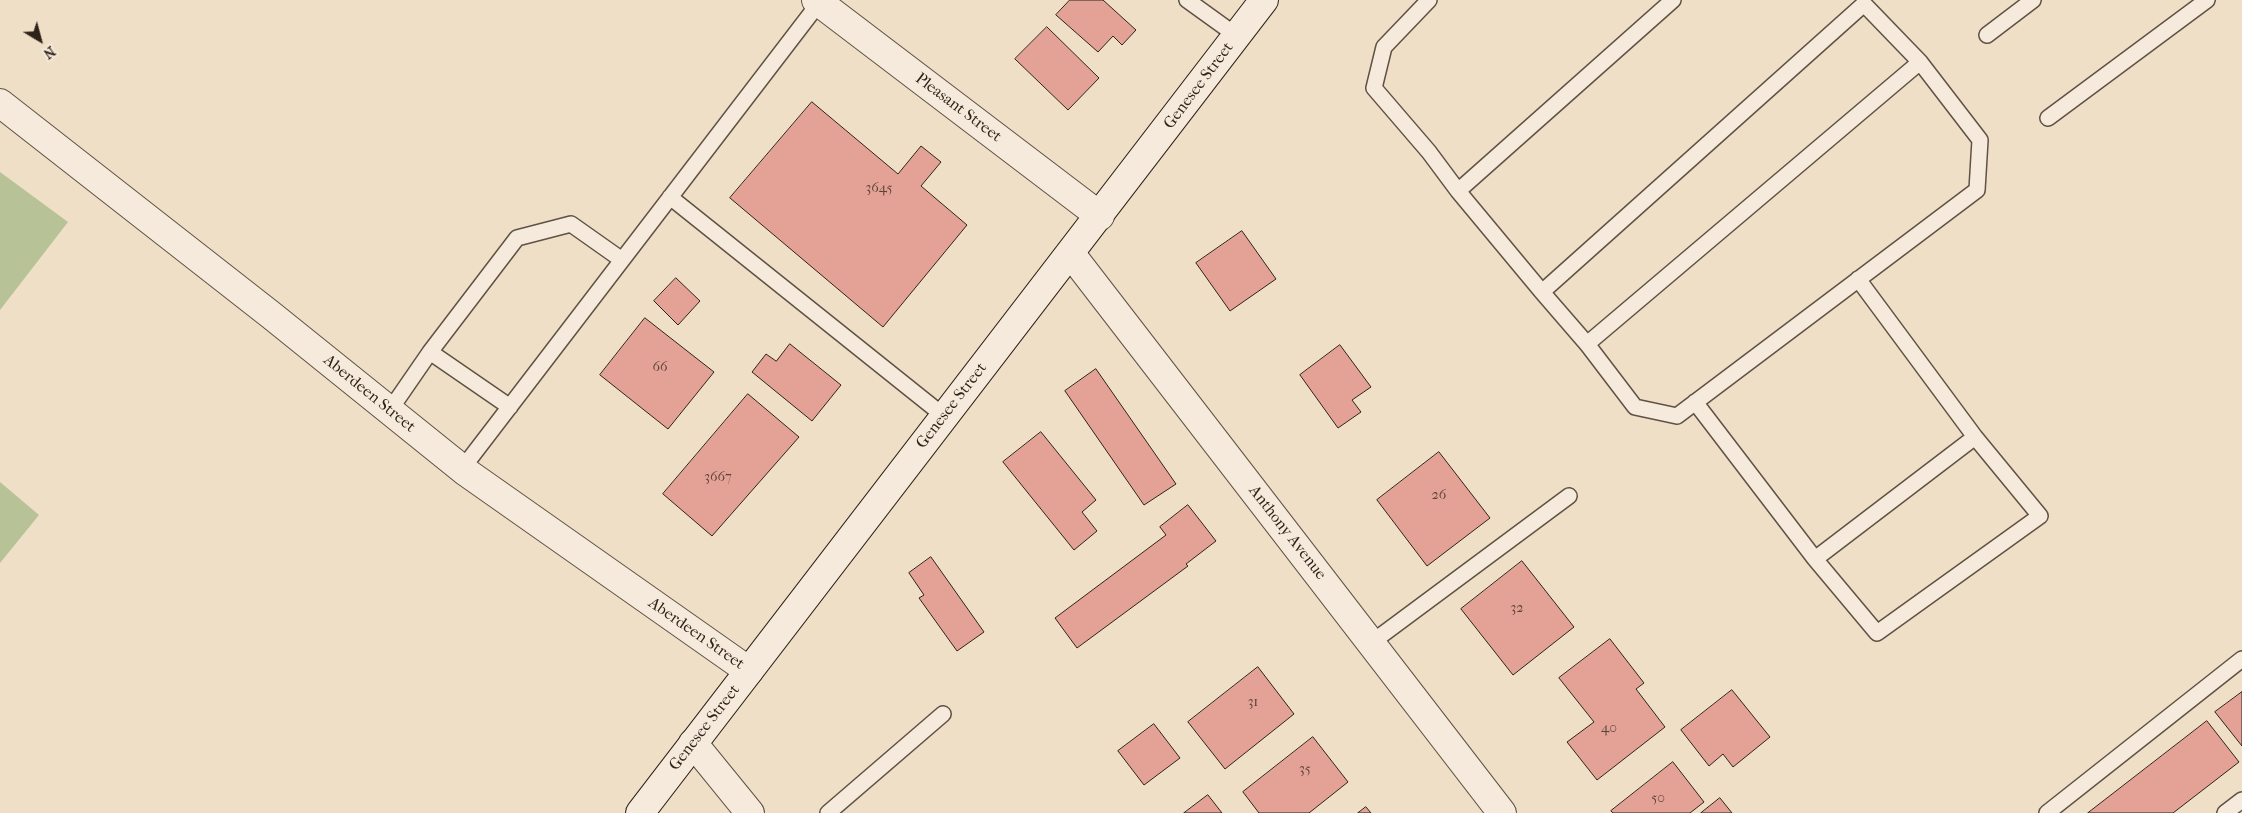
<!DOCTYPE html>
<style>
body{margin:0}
#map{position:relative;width:2242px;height:813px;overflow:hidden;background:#efdfc7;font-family:"IM FELL French Canon",serif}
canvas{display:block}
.north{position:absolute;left:15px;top:15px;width:50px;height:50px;-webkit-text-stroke:4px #f5eadb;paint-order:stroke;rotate:143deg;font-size:14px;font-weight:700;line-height:20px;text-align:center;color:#2f2319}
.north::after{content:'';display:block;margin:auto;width:18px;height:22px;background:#2f2319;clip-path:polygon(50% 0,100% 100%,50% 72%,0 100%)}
</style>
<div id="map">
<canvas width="2242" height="813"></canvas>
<div class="north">N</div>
</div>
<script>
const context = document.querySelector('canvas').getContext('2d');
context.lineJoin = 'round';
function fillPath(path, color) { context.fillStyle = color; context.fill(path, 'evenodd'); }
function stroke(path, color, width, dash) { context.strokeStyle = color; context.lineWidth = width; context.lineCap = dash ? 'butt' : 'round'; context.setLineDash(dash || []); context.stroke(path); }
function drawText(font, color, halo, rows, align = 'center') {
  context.font = font + ' "IM FELL French Canon",serif'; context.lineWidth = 5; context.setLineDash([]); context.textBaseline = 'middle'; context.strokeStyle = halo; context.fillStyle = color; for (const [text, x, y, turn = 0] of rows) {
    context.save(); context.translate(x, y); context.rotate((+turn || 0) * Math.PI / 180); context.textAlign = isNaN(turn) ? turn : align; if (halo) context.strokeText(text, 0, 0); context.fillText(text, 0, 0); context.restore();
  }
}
fillPath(new Path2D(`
 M0,172l68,50 -68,88z
 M0,482l39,33 -39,48z`), '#b7c297');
const building = new Path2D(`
 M1070,0h33l33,30 -14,15 -9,-9 -15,16 -42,-37z
 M1047,27l52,51 -31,32 -53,-51z
 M812,102l86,72 23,-28 20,16 -20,24 46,39 -84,102 -153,-129z
 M1242,231l34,48 -46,32 -34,-48z
 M676,278l24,23 -22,24 -24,-24z
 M645,318l69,54 -46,57 -68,-54z
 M790,344l51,41 -29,36 -60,-49 14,-18 10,7z
 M1340,345l31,42 -19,13 9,12 -23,16 -38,-53z
 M1096,369l80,115 -32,21 -79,-114z
 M748,394l51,43 -87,99 -49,-42z
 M1041,432l55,68 -14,12 15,19 -23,19 -71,-88z
 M1439,452l51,66 -63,48 -50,-66z
 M1188,505l28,36 -30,23 2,2 -111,82 -22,-30 111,-83 -6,-8z
 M931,557l53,75 -27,19 -38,-53 5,-3 -15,-22z
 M1522,561l52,66 -61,48 -52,-66z
 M1610,639l34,44 -8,6 29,38 -68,53 -30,-38 27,-20 -35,-44z
 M1258,667l36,47 -69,55 -37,-47z
 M1732,690l38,47 -37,30 -10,-13 -14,12 -28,-36z
 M2242,692v54l-27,-34z
 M2207,721l32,41 -66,51h-85z
 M1154,724l26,34 -36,27 -26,-34z
 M1313,737l35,45 -39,31h-50l-16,-21z
 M1673,762l31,40 -14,11h-77l-2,-2z
 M1208,795l14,18h-38z
 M1720,798l12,15h-31z
 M1366,807l5,6h-13z`);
fillPath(building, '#e4a297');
stroke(building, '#2f2319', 1);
const lane = new Path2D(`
 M1187,0l50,36
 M1429,0l-45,47 -10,41 55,64 29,39 84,101 45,52 48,63 42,9 300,-226 3,-50 -60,-78 -56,-58 -322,288
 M1987,35l46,-35
 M2048,118l159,-118
 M1458,191l215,-191
 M670,197l274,219
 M1858,279l117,158 65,79 -163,117 -62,-74 160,-122
 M1587,344l333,-282
 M430,352l87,-114 54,-14 51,36
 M1695,402l120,157
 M390,410l40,-58 80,55
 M462,469l357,-466
 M1371,643l198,-147
 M828,813l115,-99
 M2047,813l195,-154
 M2225,813l17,-13`);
const street = new Path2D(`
 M816,0l284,216
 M0,103l271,212 195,157 283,199
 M1071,254l431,559
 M693,743l57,70`);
const secondary = new Path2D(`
 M640,813l624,-813`);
stroke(lane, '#5f5244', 18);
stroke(street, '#5f5244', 30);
stroke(secondary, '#2f2319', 30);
stroke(lane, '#f5eadb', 15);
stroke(street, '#f5eadb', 28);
stroke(secondary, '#f5eadb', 28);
drawText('14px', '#5c4338', null, [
 ["3645",879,189],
 ["66",660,368],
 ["3667",718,478],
 ["26",1439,496],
 ["32",1517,609],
 ["31",1253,703],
 ["40",1609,729],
 ["35",1305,770],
 ["50",1658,799]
]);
drawText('16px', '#2f2319', '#f5eadb', [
 ["Genesee Street",1199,86,-53],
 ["Pleasant Street",958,108,37],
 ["Aberdeen Street",369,394,39],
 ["Genesee Street",952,406,-52],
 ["Anthony Avenue",1287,533,52],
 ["Aberdeen Street",696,634,35],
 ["Genesee Street",705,728,-52]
]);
</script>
